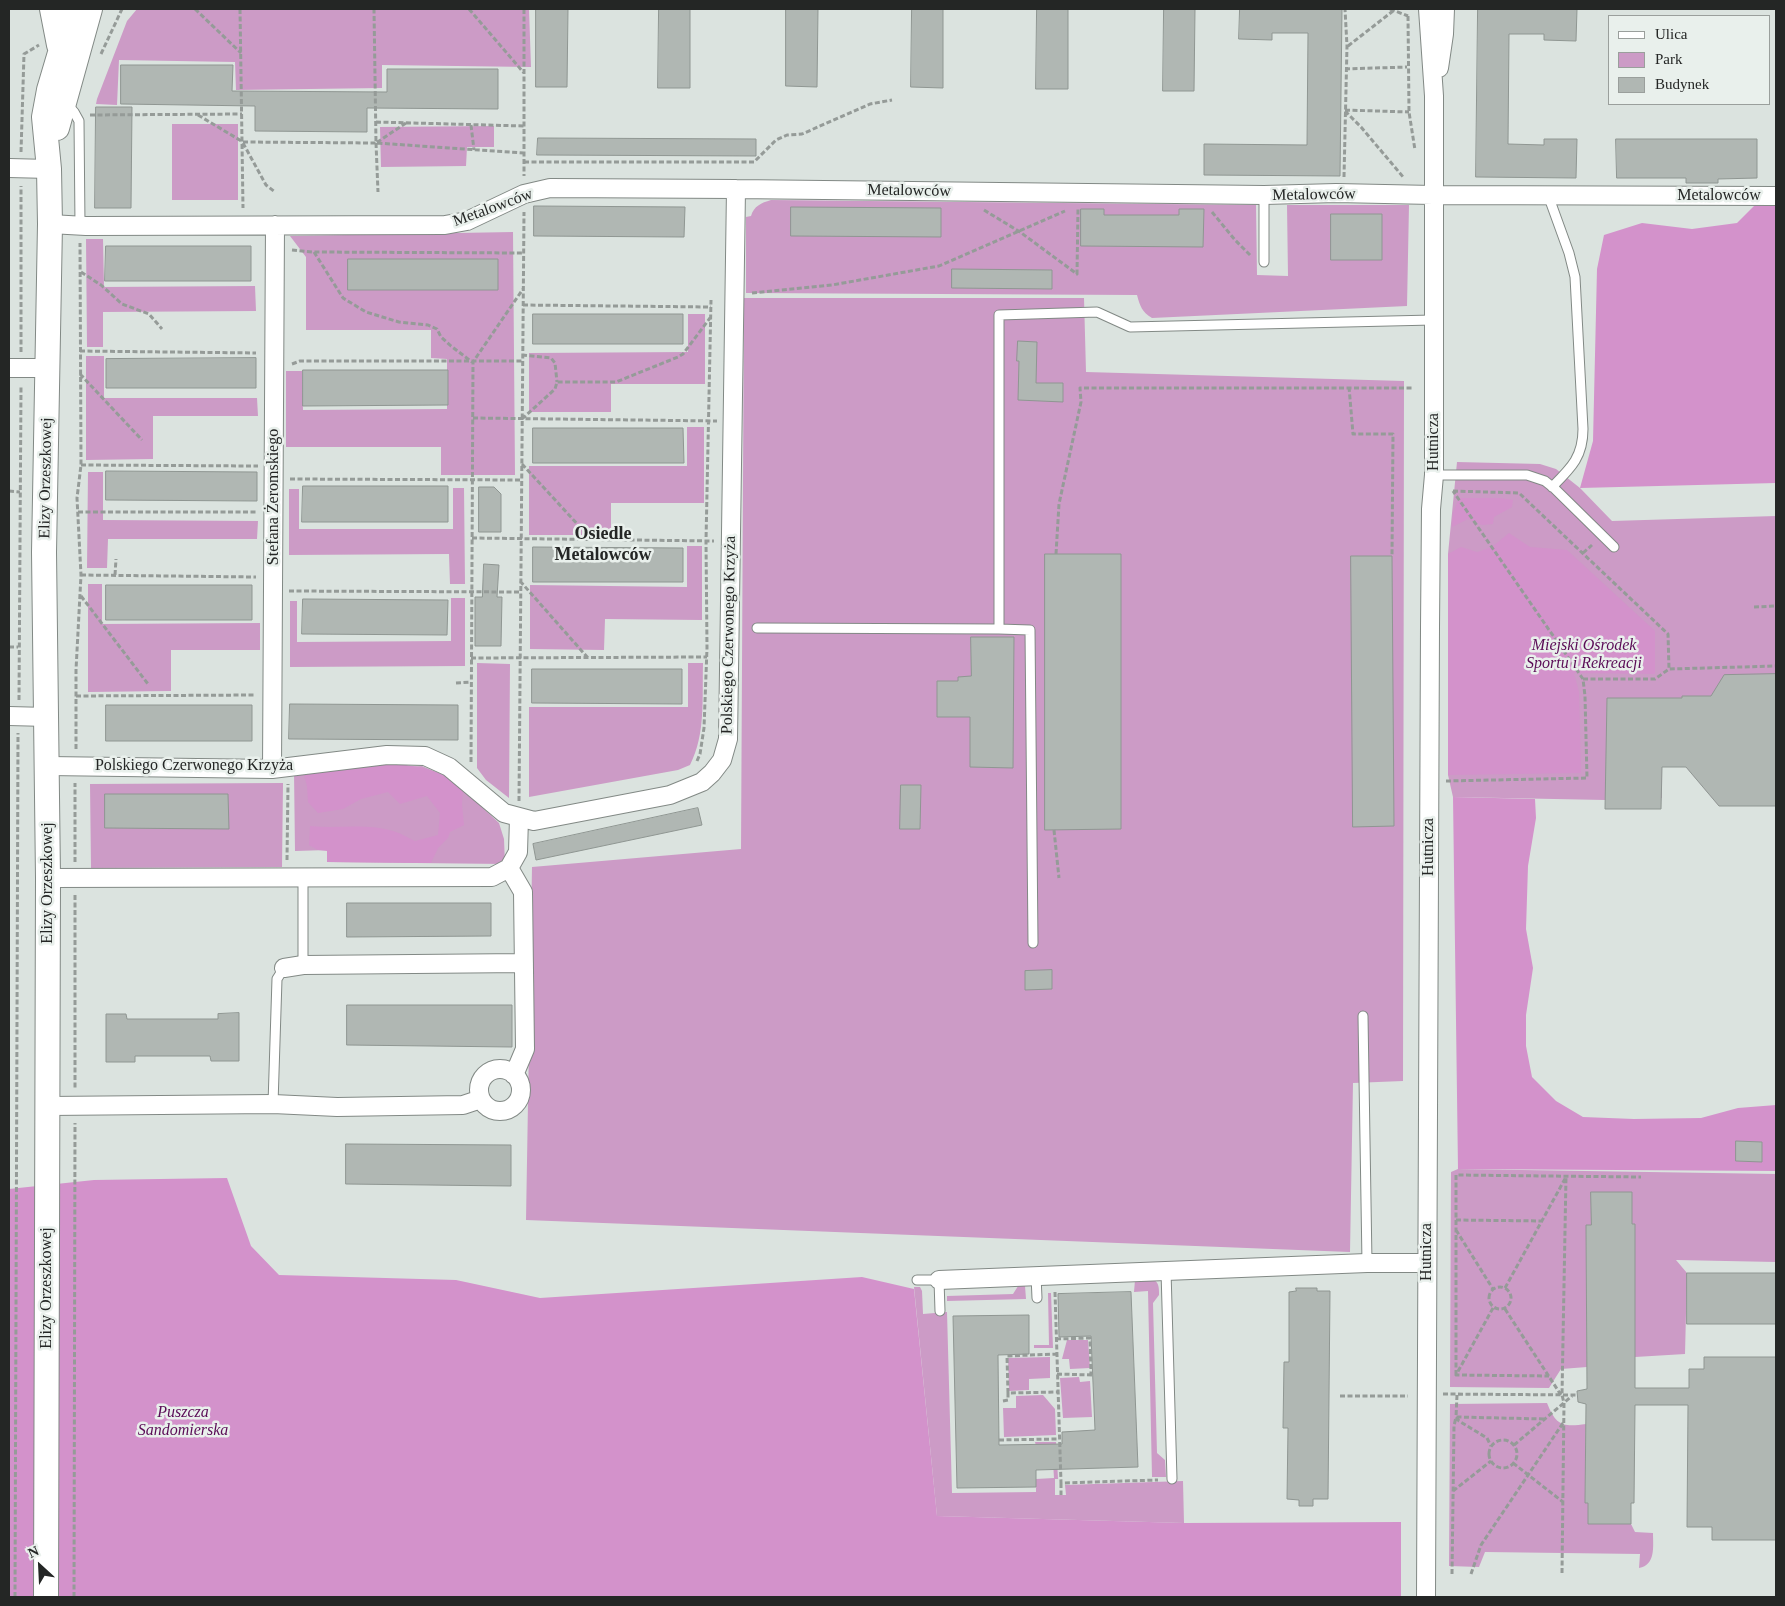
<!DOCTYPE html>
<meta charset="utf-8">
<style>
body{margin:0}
#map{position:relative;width:1785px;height:1606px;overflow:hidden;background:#dbe3df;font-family:"Times New Roman",serif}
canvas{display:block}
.frame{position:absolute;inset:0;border:10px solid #242625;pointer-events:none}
.legend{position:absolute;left:1608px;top:15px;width:162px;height:90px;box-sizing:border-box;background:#e9f0ec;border:1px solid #9a9f9c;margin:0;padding:6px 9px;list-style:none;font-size:15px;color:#242625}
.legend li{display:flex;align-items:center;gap:10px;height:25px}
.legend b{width:25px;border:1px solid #9a9f9c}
.north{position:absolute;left:15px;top:1541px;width:50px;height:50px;-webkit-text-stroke:4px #e9f0ec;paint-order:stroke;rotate:335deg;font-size:14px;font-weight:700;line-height:20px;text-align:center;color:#242625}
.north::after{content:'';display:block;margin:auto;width:18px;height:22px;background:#242625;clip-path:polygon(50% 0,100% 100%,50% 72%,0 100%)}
</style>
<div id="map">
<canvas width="1785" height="1606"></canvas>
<div class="frame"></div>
<ul class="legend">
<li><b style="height:6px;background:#fff"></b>Ulica</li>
<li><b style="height:14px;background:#cc9bc6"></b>Park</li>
<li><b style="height:14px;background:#b0b7b3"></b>Budynek</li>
</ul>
<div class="north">N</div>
</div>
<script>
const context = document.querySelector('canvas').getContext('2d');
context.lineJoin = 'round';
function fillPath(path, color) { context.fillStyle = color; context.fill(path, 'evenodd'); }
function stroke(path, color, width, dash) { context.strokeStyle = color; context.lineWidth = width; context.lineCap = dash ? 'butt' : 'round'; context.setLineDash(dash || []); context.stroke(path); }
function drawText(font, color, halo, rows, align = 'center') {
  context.font = font + ' "Times New Roman",serif'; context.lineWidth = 5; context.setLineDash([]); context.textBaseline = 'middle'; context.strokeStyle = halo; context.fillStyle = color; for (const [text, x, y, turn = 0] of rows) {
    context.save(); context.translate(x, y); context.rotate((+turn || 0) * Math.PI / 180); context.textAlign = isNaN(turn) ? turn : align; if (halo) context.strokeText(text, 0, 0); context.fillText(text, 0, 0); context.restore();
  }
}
fillPath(new Path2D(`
 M137,9h392l2,58 -149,-2v23l-146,2 -1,-28 -116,-2 -2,45 -21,-1 1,-5 30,-78z
 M172,124h66v76h-66z
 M494,126v21h-27l-1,19 -85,1 -1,-40z
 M771,200l485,5 1,70 31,1 -1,-71h122l-2,101 -255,12c-10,-6 -12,-12 -15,-23l-391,-2v-76l5,-1c3,-10 10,-13 20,-16z
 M513,232l2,243h-74v-28h-155v-76h16l1,39 144,-1v-50l-16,-1v-28h-125v-73l-16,-21z
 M86,239h17l1,48 151,-1 1,25 -153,1v35h-16z
 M744,298h340l2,74 318,9 -1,700 -50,2 -3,169 -824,-32 6,-353 209,-18z
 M688,314h17v70h-94v28h-82v-59l159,-1z
 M86,356h18v42h153l1,18h-105v43l-67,1z
 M687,427h17v76h-93v32h-82v-69h158z
 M1457,462l83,2 16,5 24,19 32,33 164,-5v290h-57l-33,-39h-24v31l-57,2 -152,-3 -5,-22v-221z
 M88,472h15v48l155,1 -1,18h-149l-1,29h-20z
 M453,488h11l1,96h-15l-1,-30 -160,1v-66h10v40h154z
 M687,546h15v74l-97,-1 -1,31 -74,-1v-64l157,2z
 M88,584h14v40l158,-1v27h-89v41l-83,1z
 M451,598h14v68l-175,1v-66h7v41l154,-1z
 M477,663l33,1 -1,134 -23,-18 -9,-12z
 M688,663h15c-1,34 3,71 -13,102l-12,5 -149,27v-90h159z
 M422,766l30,13 47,44 5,16 1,25 -178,-2v-12l-32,1 -1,-79z
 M283,783l-1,84 -191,1 -1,-84z
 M1458,1169l318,5v88l-100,-2 11,13 -2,81 -50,3v-132l-3,-1v-32h-40l-1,33h-5l1,142 -26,2 -12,19 -99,-1 1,-215z
 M1151,1279c8,2 8,8 8,16l-6,8 4,150 8,7 1,17h-14l-4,-186 -14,1 1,-12z
 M1020,1283l5,3 1,13 -79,2v-5l66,-2z
 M914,1287h6l2,4 1,23 24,-2 5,181 84,-1v-13l18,-1 -2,-32h-16l-1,-4h21l2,37h-3v16h11l-1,-10 118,-4 1,42 -247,-7z
 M1048,1293h3l2,55h-19v-3h15z
 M1067,1340h21l2,28 -20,1 -1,-10h-7z
 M1050,1357v21l-21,1v11l-20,1 -1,-33z
 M1079,1377l1,5 10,-1 2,36 -29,1 -3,-40z
 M1043,1395l12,14 1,26 -52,2 -1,-29h13v-12z
 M1547,1403c9,23 16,24 39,21l-1,78 3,1v21h43l4,8 18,1c0,13 3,32 -14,35l1,-14 -155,-2 -6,15 -30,-1 1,-162z`), '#cc9bc6');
fillPath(new Path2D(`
 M1764,196h12v287l-196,5 13,-47 4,-172 7,-34 38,-12 50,6 45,-6z
 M1459,498h40l14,2 -1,7 -18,10 -1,7 -11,1 -14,-6 -16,8 1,-14z
 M1509,533l21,14 37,3 88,81v43l-81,-1 5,19 2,81 -133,2v-221l13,-7 16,5 15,-5z
 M391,763c27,3 52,7 72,25l-1,17 2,20 -14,7 -2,6 -10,10 -7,15 -104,-1v-11l-9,-1 -9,-5 1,-19c27,3 56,-3 83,5 8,2 15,7 22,10l23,-6 2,-22 -13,-17 -27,8 -12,-12 -27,7 -18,10 -25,4 -10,-11 -1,-16 -4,-15z
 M1453,797l82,2 1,19 -8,48 -2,63 7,39 -7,47v31l6,31 24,24 27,16 51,2 67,-1 37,-10 38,-3v66l-318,-2z
 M227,1178l24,68 28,29 177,5 84,18 322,-21 52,12 23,227 247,7 -1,-42 1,42 217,-1v75h-1392v-408l85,-9z`), '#d392cb');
const building = new Path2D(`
 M536,9h32l-1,78h-31z
 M659,9h31v79h-32z
 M786,9h32l-1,78 -31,-1z
 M912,9h31v79l-32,-1z
 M1037,9h31v80h-32z
 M1164,9h31l-1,82h-31z
 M1240,9h102l-2,167 -136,-1v-31l103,1 1,-112h-36v7l-33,-1z
 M1478,9h99l-1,32 -32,-1v-6h-35l-1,110 36,1v-6h33l-1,39 -100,-1z
 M121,65h112l-1,26 155,1v-23h111v40l-131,-1v24l-112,-1v-25l-134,-2z
 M96,107h36l-1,101h-36z
 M538,138l218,1v17l-219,-1z
 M1616,139h141v39l-39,1v4h-32v-5h-69z
 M534,206l151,1 -1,30 -150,-1z
 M791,207l150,1v29l-150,-1z
 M1081,209h23v6h75v-6h25l-1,38 -122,-1z
 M1331,214h51v46h-51z
 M106,246h145v35h-146z
 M348,259h150v31h-150z
 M952,269l100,1v19l-100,-1z
 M533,314h150v30h-150z
 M1018,341l19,1 -1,41h27v19l-45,-2 1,-39h-2z
 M256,358v30h-150v-29z
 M303,370h145v35l-145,1z
 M533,428h150l1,35h-151z
 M106,471l151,1v29l-151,-1z
 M303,486h145v36h-146z
 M479,487h15l7,7v38h-22z
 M533,547l150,1v34h-150z
 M1045,554h76v275l-76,1z
 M1351,556h41l2,270 -41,1z
 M484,564l15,1 -2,32h5l-1,49h-26v-49h7z
 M106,585h146v35h-146z
 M303,599l145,1 -1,35 -145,-1z
 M971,637h43l-1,131 -43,-1v-50h-33v-36h21v-4l13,-1z
 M532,669h150v35l-150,-1z
 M1776,674v132h-57l-33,-39h-24l-1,42h-56l2,-111h75v-2h29l13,-21z
 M290,704l168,1v35l-169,-1z
 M106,705h146v36h-146z
 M901,785h20l-1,44h-20z
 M105,794h123l1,35 -124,-1z
 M698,808l4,17 -166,35 -3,-16z
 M347,903h144v33l-144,1z
 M1052,970v19l-27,1v-19z
 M347,1005h165v42l-165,-2z
 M239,1013v48h-28l-1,-5h-75v6h-29v-48h20l1,5h91v-5z
 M1736,1141l26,1v20l-26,-1z
 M346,1144l165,1v41l-165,-2z
 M1591,1192h41v32h3v164h54v-19h15v-12h72v183h-64v-13h-25l1,-122h-53l-1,98h-3v21h-43v-21h-3l1,-99 -8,-2 -1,-11 10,-2 -1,-164h5z
 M1687,1273h89v51h-89z
 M1296,1288h21v3h13l-2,208h-15v7h-14v-6l-12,-1 1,-71h-5l1,-66h5v-70l7,-1z
 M1131,1292l7,175 -102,3v17l-79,1 -4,-172 76,-1v39l-31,1 1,90 63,-1v-12l33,-2 -4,-94 -32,1 -1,-43z`);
fillPath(building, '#b0b7b3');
stroke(building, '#8f9692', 1);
const lane = new Path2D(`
 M67,104l7,8 5,9 1,104
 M1548,195l21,58 6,24 8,152c0,28 -12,39 -31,58
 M1264,262v-67
 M1434,475h93l18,6 10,8 59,58
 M757,628l242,1v-314l98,-3 33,15 303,-7
 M999,629l31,1 3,313
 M303,965v-87
 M1363,1016l4,247
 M273,1104l4,-125 7,-11
 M1166,1271l6,208
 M1036,1276l1,22
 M917,1280h22l1,31`);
const street = new Path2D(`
 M1439,68l5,-34 1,-25
 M9,168l40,1
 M50,224l36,2 359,-1 22,-4 57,-27 26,-6 186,1 528,6 72,-2 97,2 343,1
 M9,368h39
 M9,716l38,1
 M48,766l224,3 115,-14 38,1 24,11 55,46 30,8 136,-26 32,-13 10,-9 10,-13 6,-21 8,-550
 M272,769l3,-544
 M509,868l14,24 2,157 -11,26
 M48,878l444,-1 17,-9 9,-16 1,-34
 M284,968l19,-3 221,-2
 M479 1090a21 21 0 1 1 42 0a21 21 0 1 1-42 0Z
 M48,1106l225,-2 64,3 126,-2 18,-6
 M939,1280l428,-17h60
 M1426,1597l4,-970 1,-118 3,-34v-379l-6,-87`);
const secondary = new Path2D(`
 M52,9l7,36
 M57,128l33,-119
 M46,1597l2,-719 -4,-326 6,-328 -1,-55 -5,-52 5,-27 24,-81`);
stroke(lane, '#828985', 11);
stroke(street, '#828985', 20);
stroke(secondary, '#828985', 26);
stroke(new Path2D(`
 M195,9l46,44
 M240,9l3,199
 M469,9l55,64
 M524,9v167
 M1390,9l18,7
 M1408,16l1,96 6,38
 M1348,46l45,-35
 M101,54l21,-45
 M1345,69l62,-2
 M1345,110l64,2
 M1345,111l16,16 43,51
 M90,115l152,-1
 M198,115l45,27 133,1 -2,-134
 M376,122l148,4
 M406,123l-30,20 148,10
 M471,125l3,25
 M243,143l23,42 9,7
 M376,143l2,49
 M21,152l3,-98 15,-9
 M524,162h230l22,-22 11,-5 15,-1 68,-30 22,-4
 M1344,177l3,-131 -2,-37
 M984,210l36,22 57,42 1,-65
 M1212,212l23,28 16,16
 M292,250l21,2 210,1
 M314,252l29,46 23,14 33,10 29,3 9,4 4,8 10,9 21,16
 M81,272l20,13 21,19 27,10 13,15
 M752,293l80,-8 107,-19 126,-55
 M523,305l188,2
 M80,351l176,2
 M21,352v-166
 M522,355l29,3 4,5 2,19
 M292,364l8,-3h222
 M80,374l62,66
 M1349,387l4,47h40l-1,122
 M473,418l244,3
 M522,419l33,-30 2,-7h59l62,-25 5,-3 27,-36
 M522,464l70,76
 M81,465l177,1
 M290,479l231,1
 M9,491l11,1
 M1453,491l66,2 149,141 1,35
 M78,512h179
 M472,538l242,3
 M1583,553l9,-8
 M1056,554l3,-50 22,-102 -1,-14h332
 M81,575l175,2
 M115,575l1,-16
 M520,581l68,77
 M289,591l231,1
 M81,596l67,88
 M1754,607l22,-1
 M9,647h9
 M471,658l236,-1
 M1583,679h72l14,-10 107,-3
 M456,683l15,-1
 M76,696l179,-1
 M19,700l2,-314
 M76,749v-79l5,-95 -4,-77 4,-33 -1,-222
 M697,761l3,-7 4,-26 3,-80 -1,-107 5,-241
 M471,762l2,-400 50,-73
 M1446,781l141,-3 -2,-82 -2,-17 -130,-188
 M519,801l5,-589
 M1054,830l5,48
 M287,860l1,-76
 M75,862v-79
 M75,895v194
 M1456,1220l86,1
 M1456,1230l37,59
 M1489 1298a11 11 0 1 1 22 0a11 11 0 1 1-22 0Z
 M1505,1288l61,-111
 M1055,1292l6,191 97,-3
 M1493,1308l-37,67 93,1
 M1505,1309l56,86
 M1056,1339l34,-1 1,36
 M1057,1374l35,1
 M1456,1375v-200l185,2
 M1008,1393l-1,-37 49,-2
 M1443,1394l135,1
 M1457,1395l-1,22 89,2
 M1340,1396h68
 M1003,1401l5,-1v-7l50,-1
 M1489 1454a14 14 0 1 1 28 0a14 14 0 1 1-28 0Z
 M999,1440l59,-1
 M1514,1445l58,-49
 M1513,1463l50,39
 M1061,1483v12
 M1453,1491l38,-30
 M1562,1573l2,-170 -2,-8 4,-219
 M1452,1574l2,-148 2,-9 3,4 28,17 4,8
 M1471,1574l10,-29 82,-122
 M15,1597l3,-864
 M74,1597l1,-474`), '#959b98', 3, [5, 2.5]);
stroke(lane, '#fff', 9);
stroke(street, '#fff', 18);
stroke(secondary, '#fff', 24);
drawText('16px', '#242625', '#e9f0ec', [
 ["Metalowców",909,191,1],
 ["Metalowców",1314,195,-1],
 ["Metalowców",1719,196],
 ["Metalowców",493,208,-20],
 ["Hutnicza",1434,442,-90],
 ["Elizy Orzeszkowej",46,478,-89],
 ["Stefana Żeromskiego",274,497,-90],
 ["Polskiego Czerwonego Krzyża",729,635,-89],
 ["Polskiego Czerwonego Krzyża",194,766],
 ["Hutnicza",1429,847,-90],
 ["Elizy Orzeszkowej",48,883,-90],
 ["Hutnicza",1427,1252,-90],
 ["Elizy Orzeszkowej",47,1288,-90]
]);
drawText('italic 16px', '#5b0c57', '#e9f0ec', [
 ["Miejski Ośrodek",1584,646],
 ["Sportu i Rekreacji",1584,664],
 ["Puszcza",183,1413],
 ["Sandomierska",183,1431]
]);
drawText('bold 18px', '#242625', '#e9f0ec', [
 ["Osiedle",603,534],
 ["Metalowców",603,555]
]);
</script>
